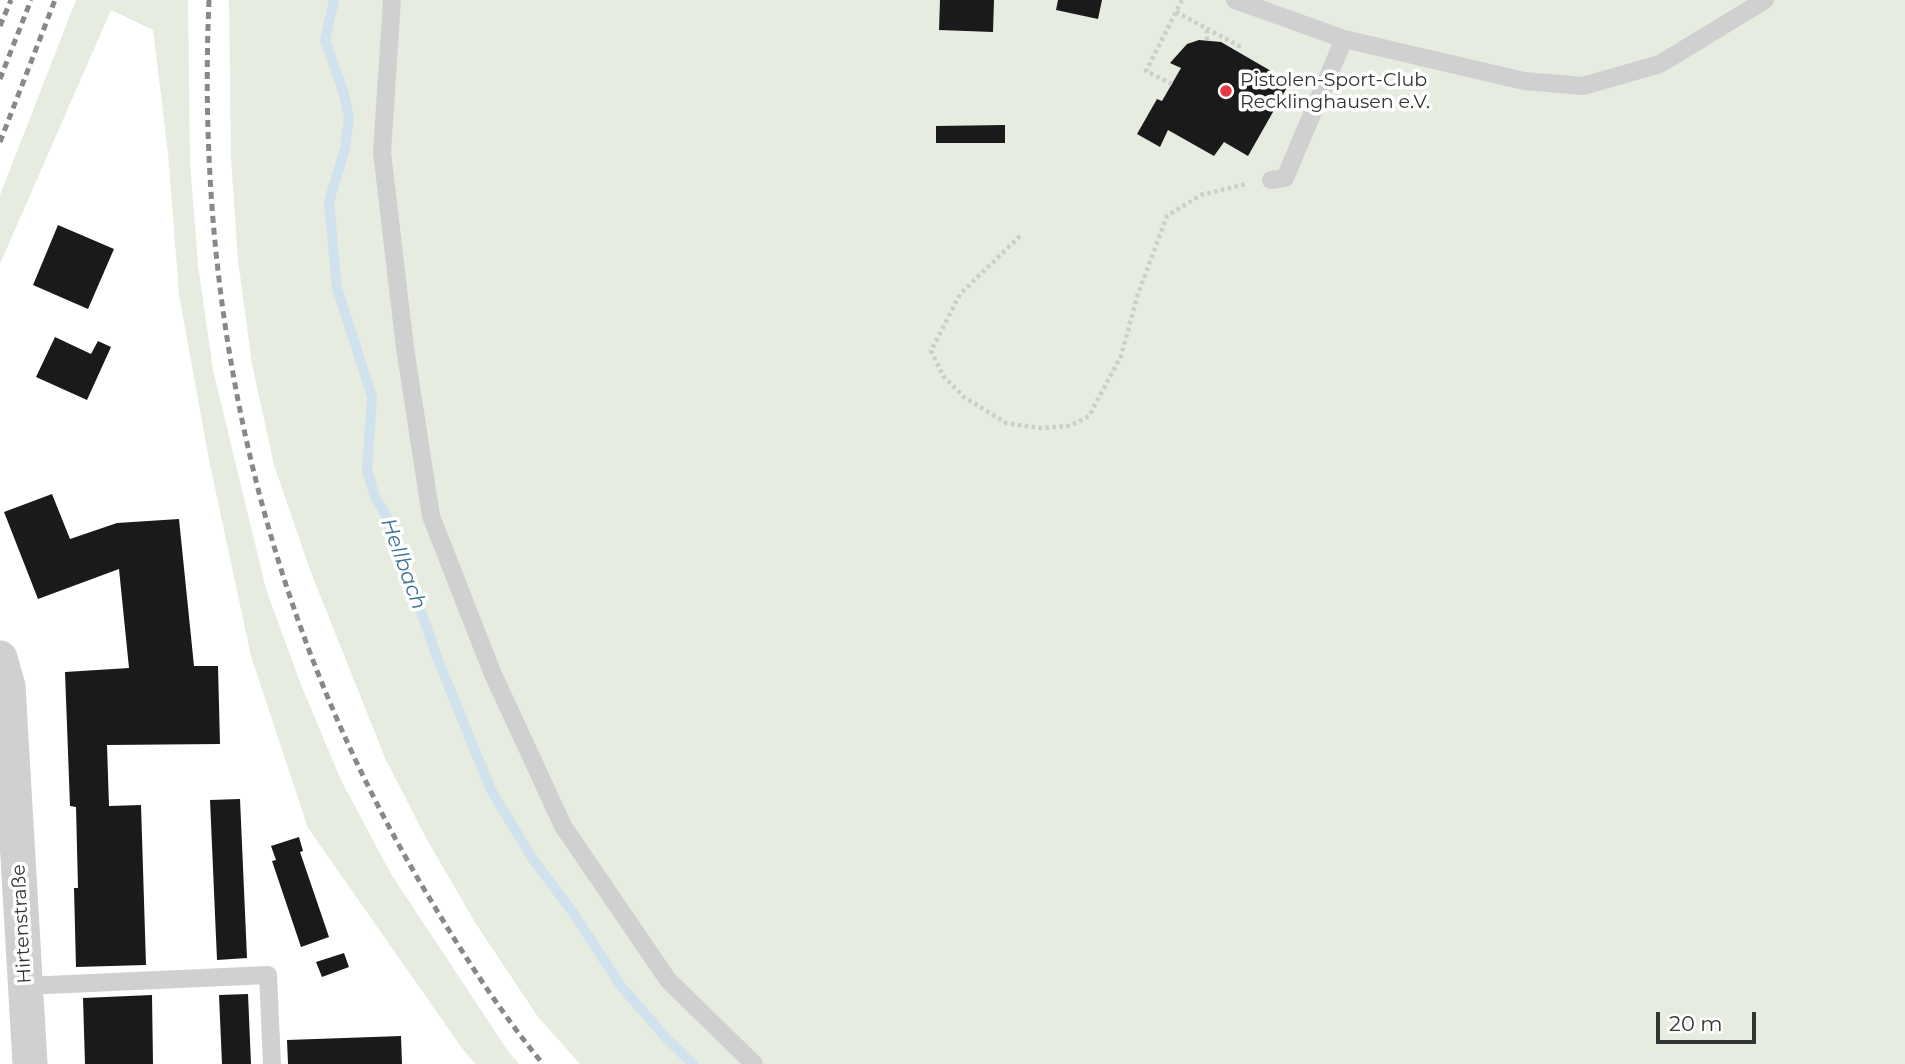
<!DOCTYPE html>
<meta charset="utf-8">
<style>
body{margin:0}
#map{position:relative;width:1905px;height:1064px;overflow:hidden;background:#fff;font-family:Montserrat,sans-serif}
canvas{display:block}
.scale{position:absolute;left:1656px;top:1012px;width:100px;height:32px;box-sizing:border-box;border:4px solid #333;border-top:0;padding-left:9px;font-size:21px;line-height:24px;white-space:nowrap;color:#333;-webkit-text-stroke:5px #fff;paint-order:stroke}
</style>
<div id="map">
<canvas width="1905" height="1064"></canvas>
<div class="scale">20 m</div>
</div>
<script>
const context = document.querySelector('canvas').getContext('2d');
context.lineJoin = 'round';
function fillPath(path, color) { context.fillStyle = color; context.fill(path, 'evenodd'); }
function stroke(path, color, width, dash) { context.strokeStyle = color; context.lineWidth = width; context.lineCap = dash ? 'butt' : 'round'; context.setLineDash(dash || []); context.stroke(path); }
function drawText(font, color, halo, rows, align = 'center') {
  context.font = font + ' Montserrat,sans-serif'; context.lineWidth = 7; context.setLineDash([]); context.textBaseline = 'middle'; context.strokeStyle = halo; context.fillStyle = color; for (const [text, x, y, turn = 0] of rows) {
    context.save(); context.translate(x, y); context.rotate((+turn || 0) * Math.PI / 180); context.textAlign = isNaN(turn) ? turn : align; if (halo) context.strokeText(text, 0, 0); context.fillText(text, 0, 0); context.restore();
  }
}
fillPath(new Path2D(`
 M76,0h112l2,162 8,103 15,105 53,219 35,96 40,95 50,94 117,177 11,13h-43l-12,-13 -156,-223 -57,-172 -42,-196 -30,-166 -11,-141 -15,-123 -42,-20 -111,254v-69z
 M229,0h1676v1064h-1325l-42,-47 -62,-93 -50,-86 -41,-80 -75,-188 -36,-105 -22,-101 -14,-104 -7,-101z`), '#e6ecdf');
stroke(new Path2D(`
 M334,0l-9,40 18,51 6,26 -4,31 -16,54 8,86 35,109 -5,73 8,27 14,23 49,140 53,130 41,68 42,56 47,72 46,53 26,25`), '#cfe2ee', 10);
fillPath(new Path2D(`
 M940,0h54l-1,32 -54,-2z
 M1058,0h44l-4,19 -42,-9z
 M1199,40l22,2 69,40 -42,74 -24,-14 -10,14 -46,-26 -8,17 -23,-13 20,-35 5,2 19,-33 -11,-5 17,-19z
 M1005,125v18h-69v-17z
 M58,225l56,24 -26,60 -55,-24z
 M55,337l36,17 7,-13 13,6 -24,53 -51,-23z
 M52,494l18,45 47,-16 62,-4 15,147h24l2,78 -113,1 2,61 32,-1 5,160 -70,2 -2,-79h4l-2,-81 -6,-1 -5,-134 64,-4 -10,-99 -81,30 -34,-87z
 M240,799l7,159 -30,2 -7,-160z
 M299,837l4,14 -3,1 29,85 -28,10 -29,-86 4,-1 -5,-14z
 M344,953l5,14 -27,10 -6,-15z
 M248,994l3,70h-29l-3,-69z
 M152,995l1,69h-68l-2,-66z
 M401,1036l1,28h-114l-1,-24z`), '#1a1a1a');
stroke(new Path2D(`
 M1176,12l63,34 -2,5
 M1207,40v-11
 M1172,84l-26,-13 36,-71
 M1020,236l-60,58 -29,57 13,26 20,20 42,26 34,5 30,-2 19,-10 32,-60 17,-62 29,-78 34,-21 45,-11`), '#cdcdcd', 4.5, [3.5, 3.5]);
stroke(new Path2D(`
 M392,0l-10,152 23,196 26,168 61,156 71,154 105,154 86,84
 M1235,0l109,39 180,42 59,5 77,-22 105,-64
 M1271,180l14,-2 59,-139
 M25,986l243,-11 4,89`), '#d0d0d0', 18);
stroke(new Path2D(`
 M0,658l8,28 22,378`), '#d0d0d0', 35);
stroke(new Path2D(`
 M209,0c-14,317 56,626 221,899 34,57 71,114 113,165
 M0,26l11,-26
 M0,79l31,-79
 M0,142l55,-142`), '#888', 5, [7, 5]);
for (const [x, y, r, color] of [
 [1226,91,7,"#e63946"]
]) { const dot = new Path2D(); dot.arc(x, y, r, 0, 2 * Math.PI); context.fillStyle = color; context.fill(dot); stroke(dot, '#fff', 2.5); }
drawText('19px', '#333', '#fff', [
 ["Pistolen-Sport-Club",1240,80],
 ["Recklinghausen e.V.",1240,102]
], 'left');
drawText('19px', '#333', '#fff', [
 ["Hirtenstraße",22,924,-93]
]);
drawText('italic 21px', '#3f7597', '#fff', [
 ["Hellbach",403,564,70]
]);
</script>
